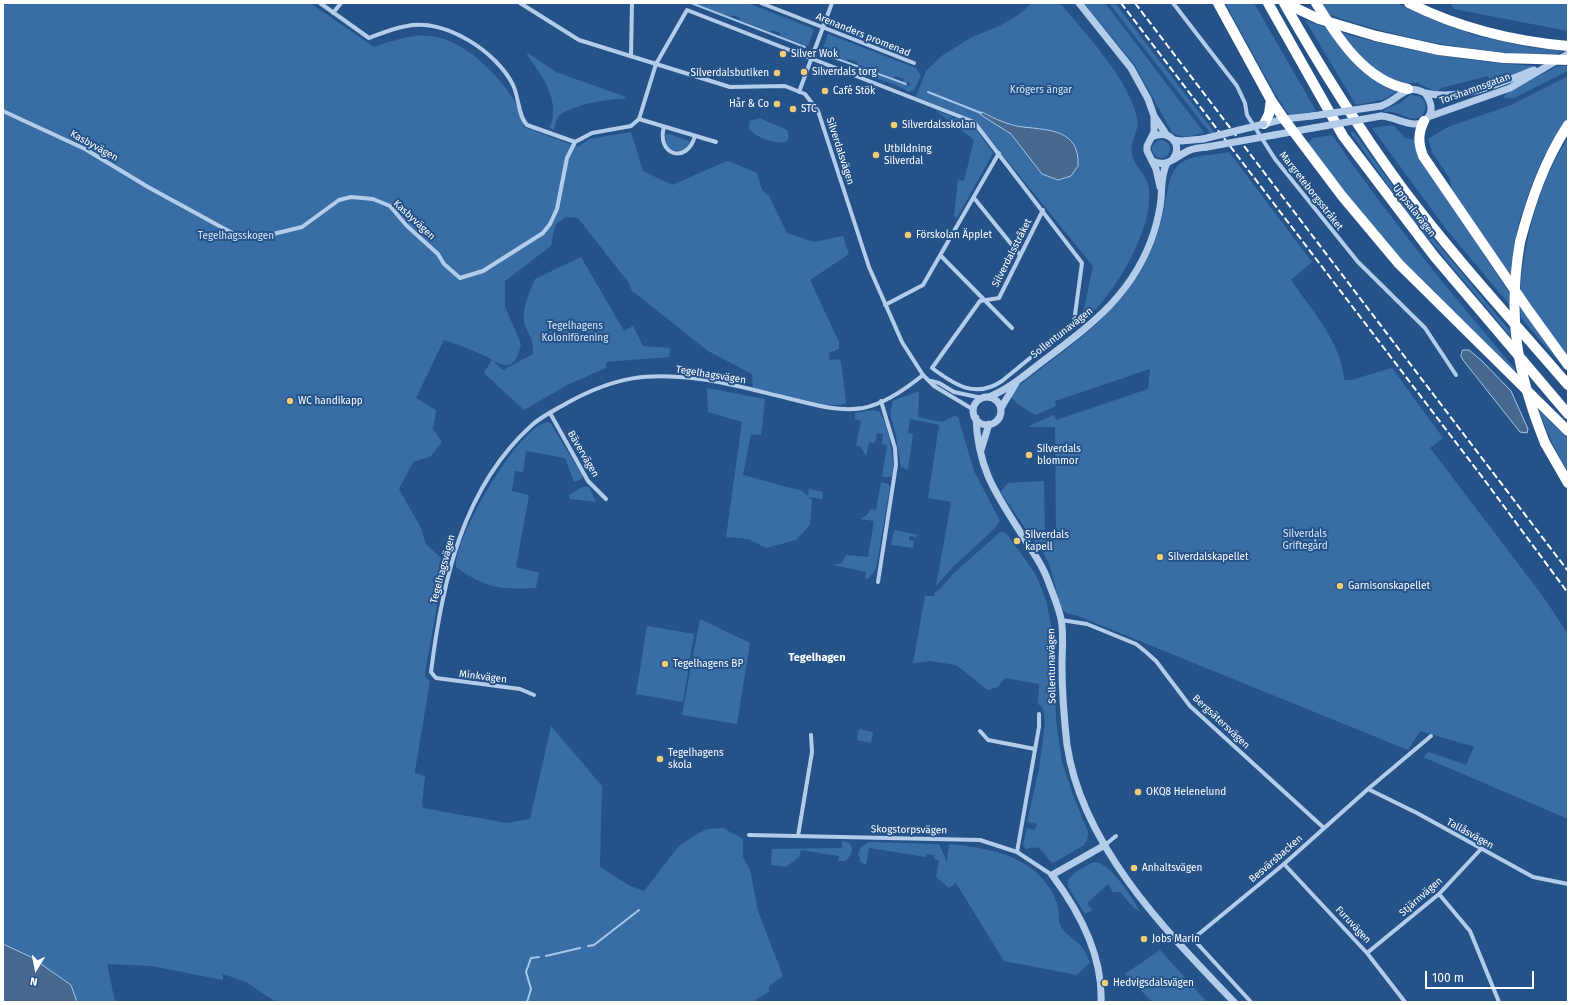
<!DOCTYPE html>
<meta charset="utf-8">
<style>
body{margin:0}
#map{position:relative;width:1571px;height:1005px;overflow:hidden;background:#255389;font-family:"Fira Sans",sans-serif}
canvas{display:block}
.frame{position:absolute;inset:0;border:4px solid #fff;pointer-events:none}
.north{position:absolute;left:16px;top:949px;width:40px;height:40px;-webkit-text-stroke:3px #255389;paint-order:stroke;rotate:190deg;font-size:11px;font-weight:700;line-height:16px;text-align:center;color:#fff}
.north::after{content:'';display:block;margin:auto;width:14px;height:18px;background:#fff;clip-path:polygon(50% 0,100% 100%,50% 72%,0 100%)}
.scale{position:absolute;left:1425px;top:971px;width:109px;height:18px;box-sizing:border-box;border:2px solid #fff;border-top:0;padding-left:5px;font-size:12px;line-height:14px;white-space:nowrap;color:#fff;-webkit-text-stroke:3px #255389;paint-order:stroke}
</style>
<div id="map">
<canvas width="1571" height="1005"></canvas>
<div class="frame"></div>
<div class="north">N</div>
<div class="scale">100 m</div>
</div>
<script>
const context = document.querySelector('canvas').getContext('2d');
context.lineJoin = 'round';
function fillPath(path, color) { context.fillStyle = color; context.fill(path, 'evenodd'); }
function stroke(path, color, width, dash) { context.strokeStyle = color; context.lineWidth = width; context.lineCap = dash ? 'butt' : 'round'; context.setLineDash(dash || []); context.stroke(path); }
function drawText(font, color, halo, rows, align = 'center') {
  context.font = font + ' "Fira Sans",sans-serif'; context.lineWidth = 4; context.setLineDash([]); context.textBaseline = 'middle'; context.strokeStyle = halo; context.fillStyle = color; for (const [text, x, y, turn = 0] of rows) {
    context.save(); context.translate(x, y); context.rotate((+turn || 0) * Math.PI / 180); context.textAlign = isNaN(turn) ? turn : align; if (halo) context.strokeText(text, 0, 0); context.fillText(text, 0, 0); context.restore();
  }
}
fillPath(new Path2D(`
 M3,3h307l64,44c13,-5 27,-9 41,-11 42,-5 79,34 100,65 4,8 6,18 9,26l54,20 11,-8 42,-7 12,39 29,14 55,-24 4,1 26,11 5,17 7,6 18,37 27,9 29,-6 6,18 -39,26 29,62v7l-10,4 1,7 8,-1 3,3 5,39v2c-15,8 -75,-11 -93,-15l-1,-14 -44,-23 -77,-61 -2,-7 -51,-65 -12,-1 -11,8 -4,21 -46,35v26l16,37c-2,8 -4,21 -15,21 -8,0 -16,-7 -23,-10 -13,-6 -26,-11 -39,-15l-28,58 20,12 -3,19 9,13 -11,14 -18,6 -14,27 22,39 5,16 19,18 -20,110v4l5,5 -15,90v2l10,3 -3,27 1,5 84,15 23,-4 21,-93 51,60 -2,81 30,19 14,5 34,-44 17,-12 12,-6 16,-1 20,11v18l7,13 8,41 25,65 -14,10v6l-14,8v2h-479l-30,-20 -23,-8v6l-71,-14 -45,-2 8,38h-38l-2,-4 -72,-3z
 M699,3h49l66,26 -6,17 -28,-10v-3l-8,-3 -1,2 -32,-12 1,-2 -8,-3 -1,2 -33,-12z
 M1032,3h28c27,33 67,73 77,115 4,14 -10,23 -4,40 3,9 12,16 15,26 10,40 -36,116 -67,139l12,-57 -118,-145 -59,-24 10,-26 17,-16 29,-18 27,-11 18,-10z
 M1084,3h21l99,130c-11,2 -22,7 -32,-1l-38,-68z
 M1109,3h6l100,130h-5z
 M1225,3h29l62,108 -27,4 -14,-21z
 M1321,3h76l29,14 48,18 54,12 35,4c-14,8 -35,4 -51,2 -63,-5 -124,-18 -185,-39z
 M1450,3h118v28l-114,-22z
 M1305,20l22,8 52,55 18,8 -12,8 -29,6z
 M1339,32c65,19 129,30 197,34l-32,12 -15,1 -1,-3 -47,12 -4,4 -20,-9 -15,1 -14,-4 -22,-18z
 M828,34l88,34 5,8 -7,14 -6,2 -3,-3 -29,-11 1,-3 32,11 1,-3 -7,-1 1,-3 -9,-3 -1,2 -37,-14v-2l-9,-3 -1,2 -25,-10z
 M528,53l28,19 70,25 -1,2c-15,-1 -57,6 -67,18 -2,3 -3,9 -4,12l-5,-1c2,-4 4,-9 4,-12 3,-22 -14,-45 -26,-61z
 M1558,66h10v5l-54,27h-9l-1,-2 6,-5z
 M1568,76v41l-25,41 -12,28 -13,40 -8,52 -58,-86 -2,-13 -18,-27 -4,-13 20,-12 63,-22z
 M1410,95l9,1c7,5 9,12 3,20 -13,8 -21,-6 -38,-4v-2l16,-7z
 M935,110l38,15 20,28 -36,65 -3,-1 4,-37 6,1 10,-41z
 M759,118l28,12 2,6 -2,5c-10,5 -33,-4 -38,-13l1,-7z
 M1393,125l12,13 10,2 30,57 64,95v12l-63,-75 -74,-101z
 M1350,132h4l59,82 97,117 1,6 -100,-119z
 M666,133l26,9c-10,15 -30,10 -26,-9z
 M1332,135c56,82 119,158 183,234l2,7 -121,-121 -33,-38 -55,-74 5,-5z
 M1568,138v220l-48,-64c4,-54 18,-110 48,-156z
 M1152 149a9 9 0 1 1 18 0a9 9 0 1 1-18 0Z
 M1229,152l83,110 -21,18c21,31 50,61 53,100h7l41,-12 51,70 -13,10 112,147 26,39v185l-145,-62 6,-5 37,13 7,-16 2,-2 -55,-16 -12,19 -330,-134 -12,-3 -5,-6 -12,-43 -8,-15 -8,-9 -31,-46 -1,-3 7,-8 36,-2 1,55 11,1 -1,-110h-25l-1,-1 25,-11 2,5 92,-31 2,-20 -95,32 1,5 -21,9 -17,-11 -8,-8 10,-11c48,-38 103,-72 129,-130 8,-16 13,-34 16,-52 3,-13 3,-23 10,-34 11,-16 38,-13 54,-17z
 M581,257l43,74 9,-5 10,20 27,2 -1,9 -63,5v6l-37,16 -45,26 -40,-37 8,-13 11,10 30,-16c1,-18 -6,-19 -9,-33 -2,-13 6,-30 11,-42z
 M1520,306l39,56 -38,-44z
 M707,388l58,11 -4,36 -10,-1 -8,41 59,16 6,5 1,-7 14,3 -1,7 -14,-2 4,3 -2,25 -14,15 -30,8 -18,-9 -22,-2 16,-115 -34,-10z
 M916,392h3l-1,25 24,5 12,-6 4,1 16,54 26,50 -5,7 -43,40 -16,18 15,-84 -23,-4 11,-73 -29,-6 -2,14 5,1 -5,36 -7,-3 -5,-31 -6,-23 3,-12z
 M1538,409l30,30v33l-16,-29z
 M873,410l6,1c8,11 19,55 12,66h-9l5,-32 -5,-1 1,-10 -6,-1 -2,10 -6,-1 -3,14 -5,-9 -5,-2 5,-24 -6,-2v-6z
 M548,422l3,2 31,51v4l-8,3 -9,-24 -39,-7 -3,21 -8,-1 -3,20 17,4 -13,72 23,6 -3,15c-34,2 -52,0 -80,-21 -2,-28 63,-143 92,-145z
 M881,482l7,2 2,3 -14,82 -8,10 -3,-1 1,-6 -32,-7 8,-2 4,-8 22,2 6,-36 -14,-2 7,-4 4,-6 5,1z
 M582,487h7l7,15 -26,-3 -1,-4z
 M894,530l25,5 -3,2 -7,-1v4l5,1 -1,7 -22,-3z
 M1000,532l6,1 29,40 11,27 7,34 3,86 6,42 11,33 15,37 -1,9 -4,5 -30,17c-13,-10 -8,-19 -27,-14l-3,-4 4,-17 8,2 2,-6 -10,-2 12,-53 6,-46 -1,-10 -2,-6 -4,-3 1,-20 -34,-6 -7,9 -10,3 -32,-25 -26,-4 -17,2 12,-67h9l1,-4 3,-1 15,-17z
 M700,619l50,24 -13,81 -55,-9z
 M647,626l47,8 -11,68 -47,-8z
 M859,729l14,3 -2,11 -14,-3z
 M842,841l7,2c6,6 2,13 -4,18h-7l1,-5 -38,-6 -2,7 -13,10 -15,-2 1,-16 70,-1z
 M869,842l70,2 8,18 2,-18c43,4 91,13 108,59 2,7 1,15 3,21 4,11 14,14 21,22 4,4 6,11 9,16l-13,13 -73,-14 -48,-78 -7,5 -13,-11 3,-17 -5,-1v-4l-7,-1 -1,3 -57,-9 -3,17 -5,-3 -3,-8 3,-7z
 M1094,862c17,0 37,36 47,50l-7,-4 -14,-16h-7l-5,-8 -21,19 5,7 -7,4 -17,-27v-7l7,-8z
 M1160,950l47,52h-55l-27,-28z`), '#396da6');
const water = new Path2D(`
 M982,112c13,7 26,13 41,15 27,3 57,3 55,39l-7,10 -13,4 -16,-6 -31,-40 -30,-19z
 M1463,350h6l13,11 29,30 17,38 -1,4 -7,-1 -57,-72 -2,-4z
 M3,944l28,13 40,28 6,17h-74z`);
fillPath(water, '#48698f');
stroke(water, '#a6c7ea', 1);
stroke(new Path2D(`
 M691,3l114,44
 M821,53l85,31
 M928,92l53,21
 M588,946l6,-1 45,-35
 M546,956l34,-8
 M527,1002l4,-13 -5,-17 5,-14 8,-1`), '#a6c7ea', 2);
stroke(new Path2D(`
 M320,3l49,35c13,-5 25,-10 38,-12 38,-8 90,26 106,59 6,12 5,31 14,40l48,17
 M520,3l59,37 151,47 55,-1 20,8 13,17 51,156 33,75 21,33 11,11 40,24
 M761,3l153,60
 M1173,3l64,83 8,17 2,12 28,44 83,103 67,66 31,47
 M333,13l8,-10
 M631,56l1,-53
 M799,92l33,-89
 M3,111l82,38 63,38 86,47 35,1 33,-8 37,-27 12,-3 22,2 17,7 17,20 31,28 6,10 16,14 23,-7 60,-38 7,-9 7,-15 10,-51 8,-16 17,-9 39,-7 8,-7 17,-55 31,-54 287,112 108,141 -8,59 -72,59c-27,18 -47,4 -70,-13l48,-67 19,-3 44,-88
 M639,119l77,23
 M664,127c-8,28 23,38 31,9
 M974,198l46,57
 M941,256l71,72
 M885,305l38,-20 76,-132
 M931,381l8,2 15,9 28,6
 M550,413l38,68 18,18
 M878,582l18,-117 -1,-17 -14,-47
 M1061,620l26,4 49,20 10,8 10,9 34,45 134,122
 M534,695l-14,-6 -84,-11 -5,-6c11,-89 31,-184 101,-247 10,-9 23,-15 35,-22 47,-26 80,-31 133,-24 31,4 61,13 91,20 24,6 48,13 72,9 21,-4 44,-20 60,-33
 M980,731l8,9 47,9
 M1368,789l49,24 116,64 35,7
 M749,835l231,5 37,12 35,23
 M798,836l14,-84 -1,-17
 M1105,845l11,-9
 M1017,852l22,-125v-13
 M1284,864l83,89 38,49
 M1439,894l31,37 29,71
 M1367,953l72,-59 42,-45
 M1251,1002l-56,-61 -1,-3 90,-74 84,-75 63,-53`), '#b2cce9', 4);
stroke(new Path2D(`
 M1079,3l52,65 17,31 6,17 12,18
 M1425,93c36,8 76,-10 109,-23
 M1381,116c15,0 37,18 48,0 5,-8 1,-16 -4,-23 -21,-11 -25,7 -44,13
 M1154,117v15l-7,14v5l9,18 4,18
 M1428,117l82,-29 58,-34
 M1264,124l20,-5 28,-3
 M1274,135l39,-7
 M1152,137c16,-9 32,7 21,22
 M1174,140l7,1 22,-2
 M1152,161c14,7 22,-3 34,-9 6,-4 14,-4 21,-5
 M989,397c20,-8 37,-23 54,-36 49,-37 91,-67 111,-129 3,-10 6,-22 7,-33 1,-12 0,-25 6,-36
 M973 411a14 14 0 1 1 28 0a14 14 0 1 1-28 0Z
 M1001,408l15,-25
 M976,418c2,53 21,77 48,120 8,13 18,26 23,40 5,14 11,27 14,41 3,14 1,32 1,46 0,27 2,53 5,80 15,101 99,186 167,257
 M981,450l8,-26
 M1101,1002c2,-46 -22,-91 -49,-127l53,-30`), '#b2cce9', 7);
stroke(new Path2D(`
 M1218,3l53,97 13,19 58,77 57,68 169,167
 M1268,3l75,133 91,120 134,158
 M1284,3c36,64 75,126 119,186 51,68 109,131 165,196
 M1316,3c22,35 49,78 92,86
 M1409,3c50,25 103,38 159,43
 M1376,36l63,14
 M1424,121c-6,12 -6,22 -1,35l106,155 39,54
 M1264,124l5,-10 2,-14
 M1520,242c11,-42 24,-80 48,-117
 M1545,443l23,40`), '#fff', 10);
stroke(new Path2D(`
 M1121,3l362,475 85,115
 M1135,3l433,568`), '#fff', 2, [7, 3]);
stroke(new Path2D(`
 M1312,116l69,-10
 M1313,128l68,-12
 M1203,139l61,-15
 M1207,147l67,-12`), '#b2cce9', 7);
stroke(new Path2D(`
 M1285,3l34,16 57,17
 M1439,50l65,8 64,2
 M1520,242c-13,76 -3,131 25,201`), '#fff', 10);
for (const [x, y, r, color] of [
 [783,54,4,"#f3cc76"],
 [804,72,4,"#f3cc76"],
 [777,73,4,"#f3cc76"],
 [825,91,4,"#f3cc76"],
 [777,104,4,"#f3cc76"],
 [793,109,4,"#f3cc76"],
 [894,125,4,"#f3cc76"],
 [876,155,4,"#f3cc76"],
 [908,235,4,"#f3cc76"],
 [290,401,4,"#f3cc76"],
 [1029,455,4,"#f3cc76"],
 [1017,541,4,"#f3cc76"],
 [1160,557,4,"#f3cc76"],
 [1340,586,4,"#f3cc76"],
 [665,664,4,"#f3cc76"],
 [660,759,4,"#f3cc76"],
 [1138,792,4,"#f3cc76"],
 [1134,868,4,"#f3cc76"],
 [1144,939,4,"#f3cc76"],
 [1105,983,4,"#f3cc76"]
]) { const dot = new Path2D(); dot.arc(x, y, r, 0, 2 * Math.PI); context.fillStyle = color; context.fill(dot); stroke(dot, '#255389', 1.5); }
drawText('10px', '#fff', '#255389', [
 ["Arenanders promenad",863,35,22],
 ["Torshamnsgatan",1475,89,-20],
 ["Kasbyvägen",94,146,29],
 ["Silverdalsvägen",840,151,72],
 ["Margreteborgsstråket",1311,191,52],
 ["Uppsalavägen",1414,211,52],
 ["Kasbyvägen",414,220,43],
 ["Silverdalsstråket",1012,253,-63],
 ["Sollentunavägen",1062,333,-38],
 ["Tegelhagsvägen",711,375,9],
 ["Bävervägen",583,454,60],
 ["Tegelhagsvägen",443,569,-75],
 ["Sollentunavägen",1052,666,-91],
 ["Minkvägen",483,677,7],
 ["Bergsätersvägen",1221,722,43],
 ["Skogstorpsvägen",909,830,1],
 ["Tallåsvägen",1470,834,29],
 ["Besvärsbacken",1276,859,-41],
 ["Stjärnvägen",1421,897,-41],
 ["Furuvägen",1353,925,47]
]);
drawText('10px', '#fff', '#255389', [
 ["Silver Wok",791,54],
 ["Silverdals torg",812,72],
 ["Silverdalsbutiken",769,73,"right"],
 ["Café Stök",833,91],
 ["Hår & Co",769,104,"right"],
 ["STC",801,109],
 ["Silverdalsskolan",902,125],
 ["Utbildning",884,149],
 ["Silverdal",884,161],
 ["Förskolan Äpplet",916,235],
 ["WC handikapp",298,401],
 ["Silverdals",1037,449],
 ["blommor",1037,461],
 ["Silverdals",1025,535],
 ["kapell",1025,547],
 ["Silverdalskapellet",1168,557],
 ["Garnisonskapellet",1348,586],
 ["Tegelhagens BP",673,664],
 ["Tegelhagens",668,753],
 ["skola",668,765],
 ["OKQ8 Helenelund",1146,792],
 ["Anhaltsvägen",1142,868],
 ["Jobs Marin",1152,939],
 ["Hedvigsdalsvägen",1113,983]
], 'left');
drawText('10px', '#d6e6f7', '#255389', [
 ["Krögers ängar",1041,90],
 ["Tegelhagsskogen",236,236],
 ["Tegelhagens",575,326],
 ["Koloniförening",575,338],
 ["Silverdals",1305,534],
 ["Griftegård",1305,546]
]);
drawText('bold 11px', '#fff', '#255389', [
 ["Tegelhagen",817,658]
]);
</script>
